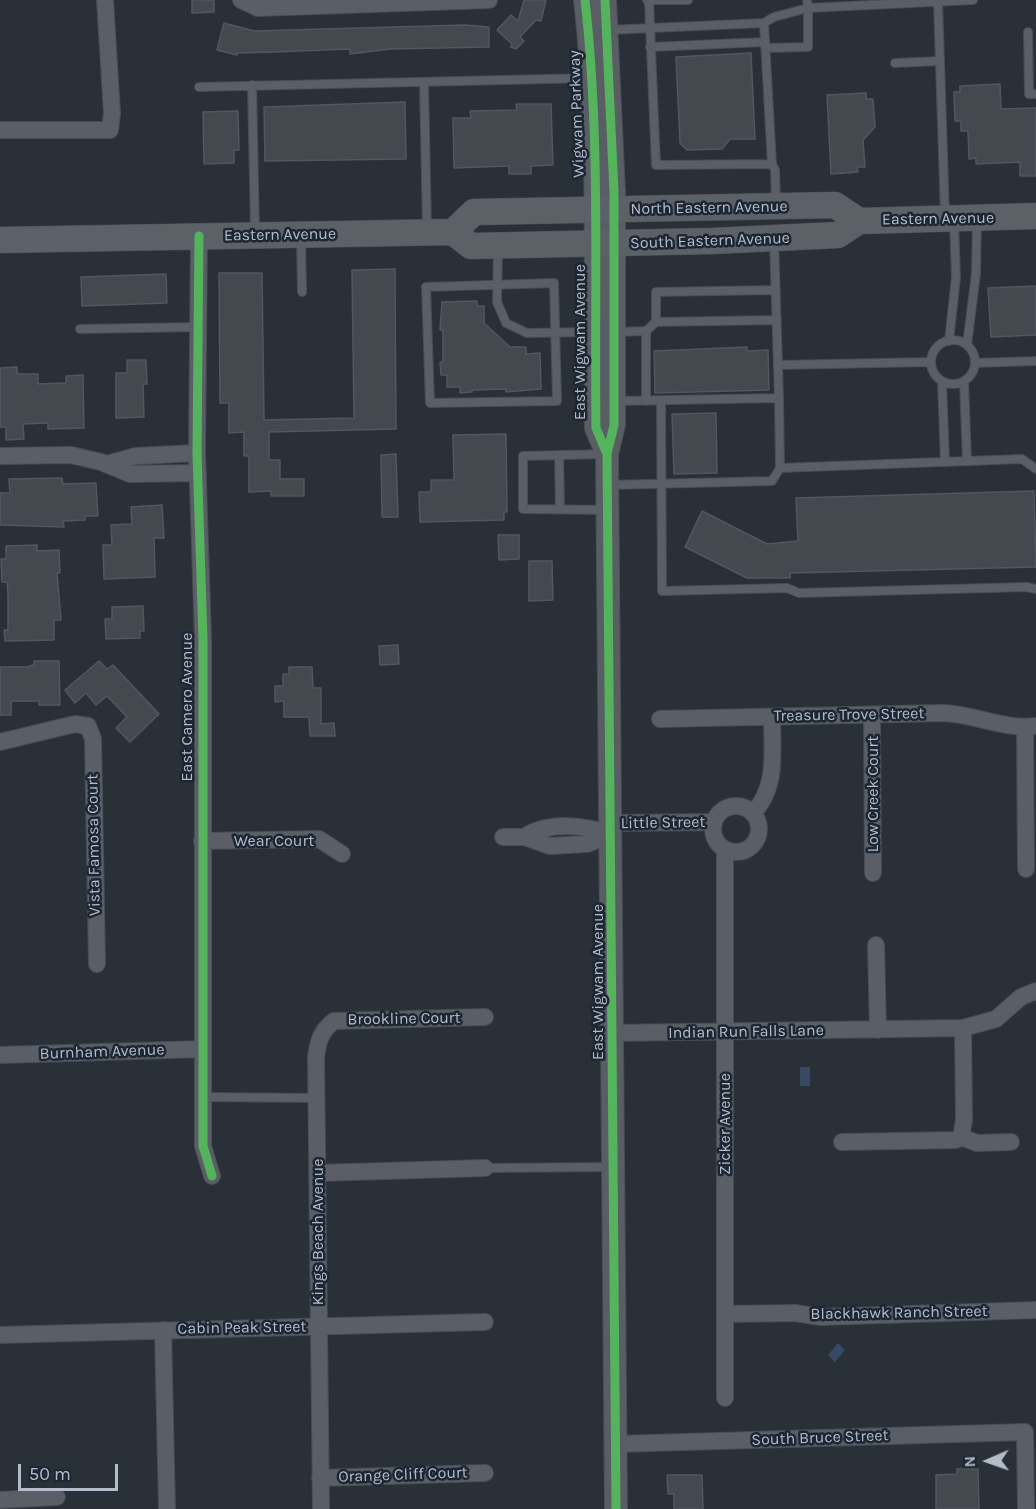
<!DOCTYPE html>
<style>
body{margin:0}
#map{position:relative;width:1036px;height:1509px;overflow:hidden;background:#2a3038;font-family:Karla,sans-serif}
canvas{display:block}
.north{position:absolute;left:958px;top:1431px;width:60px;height:60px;-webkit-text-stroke:4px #1d2633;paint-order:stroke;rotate:268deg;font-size:16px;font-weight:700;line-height:24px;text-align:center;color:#b4bcc9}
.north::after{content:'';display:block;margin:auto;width:21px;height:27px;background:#b4bcc9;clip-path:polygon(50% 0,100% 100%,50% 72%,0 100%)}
.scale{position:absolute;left:18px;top:1464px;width:100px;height:27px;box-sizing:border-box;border:3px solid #b4bcc9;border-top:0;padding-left:8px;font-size:18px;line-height:21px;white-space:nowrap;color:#b4bcc9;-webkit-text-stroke:4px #1d2633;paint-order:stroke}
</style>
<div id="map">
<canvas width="1036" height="1509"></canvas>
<div class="north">N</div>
<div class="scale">50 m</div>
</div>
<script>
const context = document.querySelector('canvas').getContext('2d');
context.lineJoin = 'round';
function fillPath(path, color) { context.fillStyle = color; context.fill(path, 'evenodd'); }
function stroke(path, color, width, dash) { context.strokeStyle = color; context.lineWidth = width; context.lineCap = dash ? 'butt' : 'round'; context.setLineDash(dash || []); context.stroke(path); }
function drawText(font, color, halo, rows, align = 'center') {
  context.font = font + ' Karla,sans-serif'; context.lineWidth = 5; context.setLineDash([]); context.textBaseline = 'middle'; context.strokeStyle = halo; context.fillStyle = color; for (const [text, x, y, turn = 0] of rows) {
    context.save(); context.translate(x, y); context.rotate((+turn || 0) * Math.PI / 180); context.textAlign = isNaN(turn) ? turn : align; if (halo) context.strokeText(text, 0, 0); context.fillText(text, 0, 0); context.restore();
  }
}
fillPath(new Path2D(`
 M800,1067h10v19h-10z
 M838,1343l7,7 -10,12 -7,-7z`), '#384963');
const building = new Path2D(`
 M192,0h22v12l-22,1z
 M524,0h22l-5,21 -5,-1 -16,17 4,4 -8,8 -5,-2 1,-3 -15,-14 14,-15 7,6z
 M224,23l30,8 211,-6 24,2v20l-99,2 -40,5v-5l-77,3 -36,1v2l-20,-5z
 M751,53l4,86h-25l-8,10 -35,1 -7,-7 -4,-86z
 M1000,84l1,25 35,-1v68h-16v-14l-44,2v-6l-7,1 -1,-28h-7v-10h-6l-1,-29h6v-6z
 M866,93v6h7l2,28 -12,13 2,27h-8l1,5 -27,2 -4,-79z
 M405,102l1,57 -141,2 -1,-54z
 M516,104h35l2,61 -22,1v8h-22v-8l-55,2 -1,-50h18l-1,-7 47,-1z
 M238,111l1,39h-5v13l-30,1 -1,-52z
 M395,269l1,160 -127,3v28h11v19h24v17h-33v-5l-22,1v-36h-5v-24l-15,1v-30h-9l-1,-130h43l2,147 90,-2 -2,-148z
 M166,274l1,29 -85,3 -1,-29z
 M1036,286v49l-45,2 -3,-49z
 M477,301v5h7v17l26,24h16v7l14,-1 1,36 -35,3v-3l-34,1v2l-12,1v-6h-13v-12h-6l-1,-13h3v-32h-3l2,-28z
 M747,347v4l21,-1 1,40 -114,3 -1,-42z
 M127,360h19l1,24h-4l1,33 -28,1v-45h11z
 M17,367v7h21v10l28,-1v-7l17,-1 1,53 -36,1v-6l-25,1 1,15 -18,1v-13h-6v-59z
 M716,413l1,60 -43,1 -2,-60z
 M506,434l1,78h-3v8l-84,2 -1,-30h12v-12h23l-1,-45z
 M396,454l2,63h-16l-1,-62z
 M62,478l1,6 33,-1 2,33h-13v4l-22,1 1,6 -64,-2v-32h10l-1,-14z
 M1034,491l2,76 -246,6v5h-43l-62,-31 17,-36 65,33 31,-3 -2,-43z
 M162,505l2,33h-10l1,39 -51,2 -1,-34h9l-1,-20 21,-1 -1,-17z
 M498,535h21v24l-20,1z
 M37,545v6l22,-1 1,23h-3l4,47h-7v20l-49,1 -1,-11h4v-36l-1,-12h-5l-1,-23h5v-13z
 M529,561h23l1,39 -24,1z
 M143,606l1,25h-4v7l-34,1 -1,-20h7v-12z
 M398,645l1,19 -19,1 -1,-19z
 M34,661h25l1,44h-21v-4h-28v14h-11v-48h27l7,-2z
 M99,661l8,8 6,-4 46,49 -29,28 -14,-14 11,-11 -20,-21 -11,9 -10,-12 -11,10 -10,-13z
 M289,667h23l1,21h8v36l13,-1 1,13h-25l-1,-19h-25v-16l-9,1v-16h8v-12h6z
 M957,1469h21l1,40h-43v-34l21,-1z
 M667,1475h35l1,34h-29v-15h-6z`);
fillPath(building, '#444950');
stroke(building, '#52575f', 1.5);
const service = new Path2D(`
 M647,0h41
 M649,2l7,163 116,-1
 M938,2l7,213
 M764,23l10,-6 34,-9 -1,-8
 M607,30l157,-7 8,141 3,6 1,33
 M1028,32l1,62h7
 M650,47l115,-5
 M766,48l42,-1v-39l165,-8
 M895,63l45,-2
 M424,83l3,146
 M252,85l3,147
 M199,87l392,-9
 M301,238l1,54
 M774,239l5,159
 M498,249l-1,53 9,21 21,10 67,-1
 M554,283l3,118 -127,2 -4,-116z
 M656,322v-30l120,-2
 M80,329l118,-2
 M646,331v70
 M616,332l30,-1 10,-9 121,-2
 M931 362a22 22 0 1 1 44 0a22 22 0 1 1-44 0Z
 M949,341l7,-64 -2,-55
 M967,345l9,-72 1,-53
 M975,363l61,-2
 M778,365l153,-3
 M942,382l3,80
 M964,382l3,79
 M615,401l164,-3 1,70
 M661,401l1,190 125,-3 12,5 228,-6 9,2
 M604,454l-81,2v53l85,1
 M559,455l1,54
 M609,485l163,-4 8,-13 242,-9 14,10
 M203,1097l113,1
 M485,1168l125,-1`);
const minor = new Path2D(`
 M241,0l17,8 231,-8
 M0,130h110l2,-17 -7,-113
 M199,236l-2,217 6,186v507l9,30
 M0,456l71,-1 30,7 29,12 68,-1
 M107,464l29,-8 61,-3
 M872,715l1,158
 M660,719l283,-6c32,1 60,17 93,13
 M1025,727l1,142
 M0,742l75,-18 13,2 5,13 4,225
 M713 829a23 23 0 1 1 46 0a23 23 0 1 1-46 0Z
 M753,813c25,-26 19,-62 19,-96
 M612,823l102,-1
 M503,837h21l26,9 37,-2 25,-10
 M524,837c25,-16 60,-12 88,-3
 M202,841l117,-2 23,15
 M876,945l2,85
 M613,1033l350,-5 33,-9 25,-22 15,-6
 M0,1055l203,-6
 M961,1137l16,6 34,-1
 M842,1142l114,-2 5,-3 3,-17 -1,-92
 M318,1173l167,-5
 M726,1314l69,-1 26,4 215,-7
 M163,1330l4,179
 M0,1335l485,-13
 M725,1398v-548
 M616,1444l409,-12 1,77
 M320,1478l165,-5
 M0,1500l57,-3
 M321,1509l-5,-452c2,-16 5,-26 18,-36l151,-4`);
const secondary = new Path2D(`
 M585,0c16,141 9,286 11,428l11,26
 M605,0l9,192v233l-7,29 9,1055`);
const primary = new Path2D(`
 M859,221l177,-5
 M453,232l21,-20 361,-7 24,16
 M453,232l18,14 241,-5 126,-6 21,-14
 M0,240l453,-8`);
stroke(service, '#484c53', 10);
stroke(minor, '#484c53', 18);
stroke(secondary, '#484c53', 24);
stroke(primary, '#484c55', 27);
stroke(service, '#5a5e66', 8);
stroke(minor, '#5a5e66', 16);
stroke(secondary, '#595d64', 22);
stroke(primary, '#5c6168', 26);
stroke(new Path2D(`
 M585,0c16,141 9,286 11,428l11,26
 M605,0l9,192v233l-7,29 9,1055
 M199,236l-2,217 6,186v507l9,30`), '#56b35d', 9);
drawText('16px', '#b4bcc9', '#1d2633', [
 ["Wigwam Parkway",577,114,-92],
 ["North Eastern Avenue",709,208,-1],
 ["Eastern Avenue",938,219,-1],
 ["Eastern Avenue",280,235,-1],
 ["South Eastern Avenue",710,241,-2],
 ["East Wigwam Avenue",580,342,-90],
 ["East Camero Avenue",187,707,-90],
 ["Treasure Trove Street",849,715,-1],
 ["Low Creek Court",873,794,-90],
 ["Little Street",663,823,-1],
 ["Wear Court",274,841],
 ["Vista Famosa Court",94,845,-91],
 ["East Wigwam Avenue",598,982,-90],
 ["Brookline Court",404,1019,-1],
 ["Indian Run Falls Lane",746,1032,-1],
 ["Burnham Avenue",102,1052,-2],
 ["Zicker Avenue",725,1124,-90],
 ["Kings Beach Avenue",318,1232,-90],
 ["Blackhawk Ranch Street",899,1313,-1],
 ["Cabin Peak Street",242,1328,-1],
 ["South Bruce Street",820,1438,-2],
 ["Orange Cliff Court",403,1475,-2]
]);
</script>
